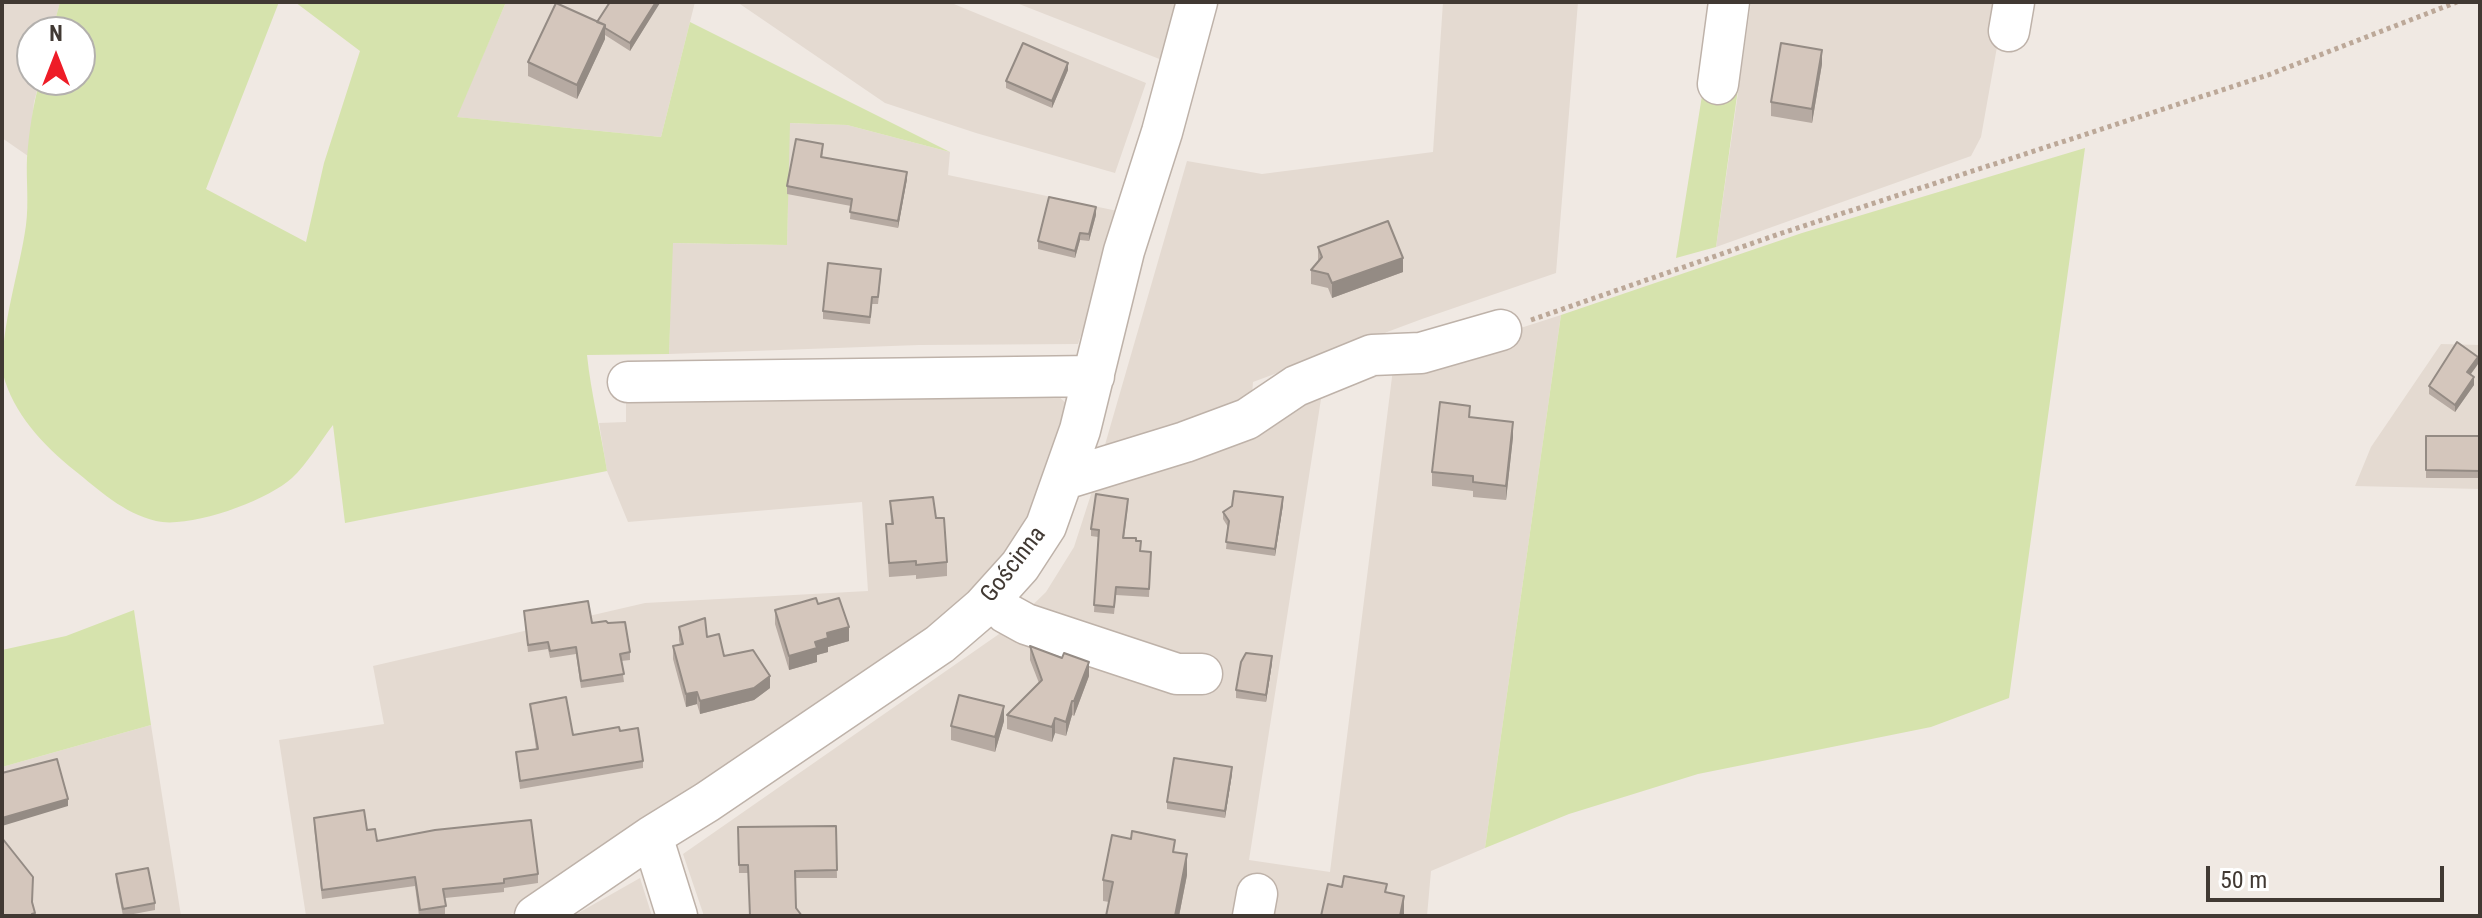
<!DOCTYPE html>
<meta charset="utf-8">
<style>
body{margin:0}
#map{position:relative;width:2482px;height:918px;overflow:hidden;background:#f0e9e3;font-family:"Roboto Condensed",sans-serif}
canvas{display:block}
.frame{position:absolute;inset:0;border:4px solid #413933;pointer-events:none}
.north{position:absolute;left:16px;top:16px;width:80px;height:80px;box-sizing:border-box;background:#fff;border:2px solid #b3b0ad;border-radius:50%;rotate:0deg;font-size:22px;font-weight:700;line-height:32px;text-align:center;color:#413933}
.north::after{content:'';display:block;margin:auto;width:28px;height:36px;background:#ee1c27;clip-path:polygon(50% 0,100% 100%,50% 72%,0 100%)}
.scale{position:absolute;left:2206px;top:866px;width:238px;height:36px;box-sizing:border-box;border:4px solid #413933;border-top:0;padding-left:10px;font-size:24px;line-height:28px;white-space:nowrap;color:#413933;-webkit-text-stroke:6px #fff;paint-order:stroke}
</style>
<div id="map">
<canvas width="2482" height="918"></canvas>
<div class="frame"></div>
<div class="north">N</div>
<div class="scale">50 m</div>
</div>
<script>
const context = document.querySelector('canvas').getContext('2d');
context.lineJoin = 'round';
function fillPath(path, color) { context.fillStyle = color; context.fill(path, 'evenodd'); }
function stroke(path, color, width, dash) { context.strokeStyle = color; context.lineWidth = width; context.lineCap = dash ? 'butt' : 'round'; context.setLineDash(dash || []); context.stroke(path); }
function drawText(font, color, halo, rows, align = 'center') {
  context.font = font + ' "Roboto Condensed",sans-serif'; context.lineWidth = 6; context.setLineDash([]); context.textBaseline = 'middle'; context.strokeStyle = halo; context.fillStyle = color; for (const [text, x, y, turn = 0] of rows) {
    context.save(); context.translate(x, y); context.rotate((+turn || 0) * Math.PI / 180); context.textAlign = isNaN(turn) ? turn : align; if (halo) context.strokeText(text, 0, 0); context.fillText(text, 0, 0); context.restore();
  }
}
fillPath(new Path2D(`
 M2,2h58l-8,30h-20v48h8l-6,22 -6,54 -26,-18z
 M506,2h189l-34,135 -205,-20z
 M737,2h212l197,81 -31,90 -139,-40 -91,-30z
 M1014,2h163l-15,58z
 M1443,2h135l-22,271 -134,46 -169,63 -2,27 -151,53 87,-301 75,13 171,-22z
 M1751,2h254l-24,135 -10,19 -255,91z
 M789,123l58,2 103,27 -2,23 174,37 -44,132 -159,1 -250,9 3,-111 115,2z
 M1561,315l-76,533 -54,23 -4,45h-723l-21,-62 329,-229 34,-33 28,-45 21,-65 226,-83 -72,461 81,12 63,-503z
 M2441,344l39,1v144l-125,-3 16,-39z
 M1054,392l15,14 -23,83 -57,94 -70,57 -401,271 -12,5h-200l-27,-176 105,-16 -11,-58 272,-63 223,-12 -6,-89 -234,20 -21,-51 -8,-48 27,-1v-21z
 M151,725l30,191h-179v-149z
 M640,878l12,38h-79z`), '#e4dad1');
fillPath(new Path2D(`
 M60,2h219l-73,187 100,53 18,-79 36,-112 -65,-49h211l-49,115 204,20 29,-115 260,130 -103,-27 -57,-2 -3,122 -114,-2 -4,111 -82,1c4,39 14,77 20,116l-262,52 -12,-98c-13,17 -26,39 -41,53 -25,23 -103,51 -136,43 -33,-8 -57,-31 -82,-51 -31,-25 -61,-57 -71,-96 -3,-46 17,-104 23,-149 3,-22 0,-45 1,-67 2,-26 6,-53 13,-78h40v-48h-28z
 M1717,2h33l-34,245 -40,11z
 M2085,148l-76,550 -78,29 -233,47 -129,40 -84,34 76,-533 241,-82z
 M134,610l17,115 -149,42v-117l64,-14z`), '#d6e3ad');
const minor = new Path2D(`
 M2009,31l5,-29
 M1718,84l11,-82
 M628,382l466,-6
 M1065,479l120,-37 62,-23 49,-33 76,-31 49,-2 80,-23
 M992,597l14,16 20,11 151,50h25
 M652,836l25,80
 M535,916l117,-80 55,-34 233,-158 43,-37 37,-41 26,-40 34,-96 44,-179 38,-119 35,-130
 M1253,916l4,-22`);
stroke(minor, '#beb2a9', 43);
stroke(new Path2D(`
 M1531,320l251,-87 486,-158 189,-73`), '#bca898', 5, [4, 4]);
stroke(minor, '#fff', 40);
fillPath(new Path2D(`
 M660,2l-30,49 -25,-16v4l-28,60 -49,-23v-14l69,-40z
 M1822,64l-10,59 -41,-7v-14z
 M1068,70l-16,38 -46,-20v-7z
 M823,152l-1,5 85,22 -9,49 -48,-9 1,-13 -64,-12v-8z
 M1096,215l-7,26 -9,-1 -5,18 -37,-9v-8z
 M1318,247l85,25 -71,26 -4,-10 -17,-4v-14l7,-9z
 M881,276l-3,28h-6l-2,20 -47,-5v-8z
 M2478,364l-7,10 3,11 -19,27 -26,-18v-8z
 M1470,417l43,20 -7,63 -33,-3v-6l-41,-5v-14z
 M2426,436h54v42h-54z
 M890,501l46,17 11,44v14l-31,3v-4l-27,2 -3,-53h5z
 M1283,505l-8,51 -49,-7 2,-22 -5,-8v-7z
 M1128,506l-4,32 12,3 5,10 10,1 -2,45 -33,-2 -2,19 -20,-2 4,-75 -7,-1v-7z
 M818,604l31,37 -21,6v5l-11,3v7l-28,8 -14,-46v-14z
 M524,611l68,12 38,29v8l-9,1 3,21 -43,6 -5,-34 -26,4 -2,-9 -20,3z
 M679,627l28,10 17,19 46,32 -16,12 -54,14 -3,-10 -11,3 -13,-48v-13l7,-1 -1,-5z
 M1030,646l59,30 -15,40 -2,-1 -6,21 -11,-3 -3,9 -45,-13v-14l32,-32 -9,-23z
 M1272,663l-6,39 -30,-4v-8z
 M530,704l43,31 47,-4 23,30v7l-123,21 -4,-37 20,-3z
 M1004,721l-9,31 -44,-12v-14z
 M1232,774l-7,44 -58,-9v-7z
 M314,818l53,12 10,11 161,33v9l-34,5v4l-59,6v18h-26l-4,-30 -93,13 -8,-72z
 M836,826l1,52h-42l1,30 -48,-35h-9l-1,-46z
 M1175,852l12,23 -8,41h-73l3,-14 -6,-1v-21z
 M116,874l39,29v7l-32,6 -7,-35z`), '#b6aaa2');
fillPath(new Path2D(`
 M656,2h4v1l-30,48v-8z
 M605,25v14l-28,60v-14z
 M1822,50v14l-10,59v-14z
 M1068,63v7l-16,38v-7z
 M907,172v7l-9,49v-7z
 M1096,207v8l-7,26v-7z
 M1080,233v7l-5,18v-7z
 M1403,258v14l-71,26v-15z
 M2478,357v7l-11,15v-7z
 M2474,377v8l-19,27v-7z
 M1513,422v15l-7,63v-14z
 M1283,497v8l-8,51v-7z
 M849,627v14l-21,6v5l-11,3v7l-28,8v-14l26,-14 12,-9z
 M1272,656v7l-6,39v-7z
 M1089,662v14l-15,40v-15z
 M770,676v12l-16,12 -54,14v-13z
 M697,692v12l-11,3v-13z
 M1072,701v14l-6,21v-14z
 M1004,706v15l-9,31v-15z
 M1055,718v15l-3,9v-15z
 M1232,767v7l-7,44v-7z
 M68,799v7l-66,20v-8z
 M1187,854v21l-8,41h-4z
 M1404,896v20h-4z`), '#948b84');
const building = new Path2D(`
 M610,2h46l-26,41 -25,-15v-3l-8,-3z
 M556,3l49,22 -28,60 -49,-23z
 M1023,43l45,20 -16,38 -46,-20z
 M1781,43l41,7 -10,59 -41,-7z
 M796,139l27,5 -2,13 86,15 -9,49 -48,-9 2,-13 -65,-13z
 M1049,197l47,10 -7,27 -9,-1 -5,18 -37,-10z
 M1388,221l15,37 -71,25 -4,-9 -17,-4 11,-13 -4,-10z
 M828,263l53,6 -3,28h-6l-2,20 -47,-6z
 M2457,342l21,15 -11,15 7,5 -19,28 -26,-19z
 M1440,402l30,4 -1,11 44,5 -7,64 -33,-4v-6l-41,-4z
 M2426,436h54v35l-54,-1z
 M1234,491l49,6 -8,52 -49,-7 3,-21 -6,-9 9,-6z
 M1096,494l32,5 -5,39h13v3h5l-1,10 11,1 -2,37 -33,-2 -2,20 -20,-2 5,-75 -8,-1z
 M933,497l3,21h8l3,44 -31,3v-4l-27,2 -3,-39h7l-3,-23z
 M816,598l2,6 21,-6 10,29 -22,6 1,5 -13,4 2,6 -28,8 -14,-46z
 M588,601l4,22 14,-2 2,2 17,-1 5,30 -10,2 4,20 -43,7 -5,-34 -26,4 -2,-9 -20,3 -4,-34z
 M705,618l2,19 12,-3 5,22 29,-6 17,26 -16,12 -54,13 -3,-9 -11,2 -13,-48 10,-2 -4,-17z
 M1030,646l32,12 2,-5 25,9 -15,39h-2l-6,21 -11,-4 -3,9 -45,-12 35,-35z
 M1246,653l26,3 -6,39 -30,-5 5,-28z
 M959,695l45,11 -9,31 -44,-11z
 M566,697l7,38 46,-8 1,4 18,-3 5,33 -123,20 -4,-29 22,-3 -8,-45z
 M1174,758l58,9 -7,44 -58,-9z
 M57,759l11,40 -66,19v-45z
 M364,810l3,20 8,-1 2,12 58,-11 96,-10 7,54 -34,5v4l-61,6 3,17 -26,4 -5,-33 -93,13 -8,-72z
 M836,826l1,44 -42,1 1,37 6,8h-52l-2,-51h-9l-1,-38z
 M1132,831l43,9 -2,12 14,2 -12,62h-69l7,-34 -10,-2 9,-45 19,4z
 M2,838l31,39 -1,25 3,11 -3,1v2h-30z
 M148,868l7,35 -32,6 -7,-35z
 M1344,876l43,8 -2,8 19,4 -4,20h-79l7,-32 14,3z`);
fillPath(building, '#d4c6bc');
stroke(building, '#948b84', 2);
drawText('24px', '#413933', '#fff', [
 ["Gościnna",1014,565,-52]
]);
</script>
